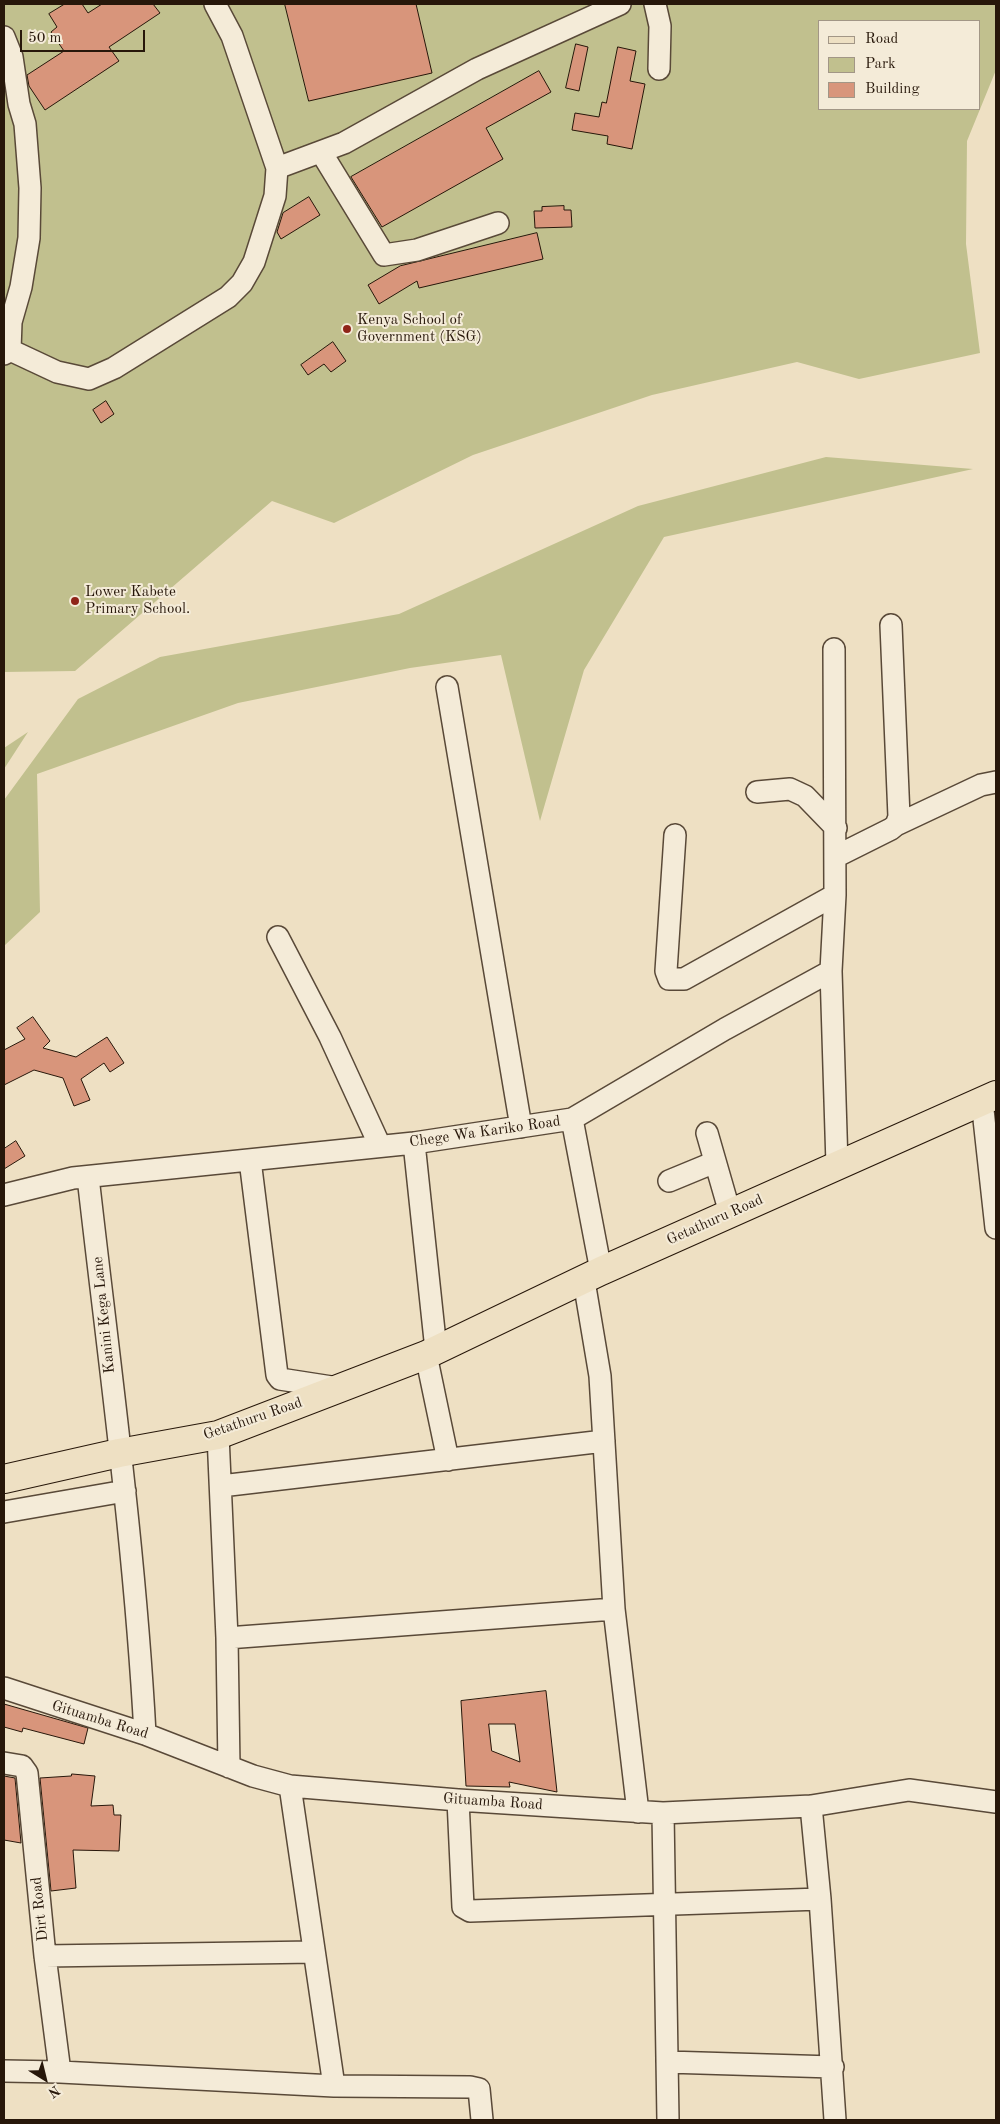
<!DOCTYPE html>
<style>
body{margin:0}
#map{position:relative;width:1000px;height:2124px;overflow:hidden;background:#eee0c3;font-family:"Old Standard TT",serif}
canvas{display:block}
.frame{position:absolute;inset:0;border:5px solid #27170a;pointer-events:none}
.legend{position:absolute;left:818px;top:20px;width:162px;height:90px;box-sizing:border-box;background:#f4ebd8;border:1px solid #a29686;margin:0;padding:6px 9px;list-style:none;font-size:15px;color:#27170a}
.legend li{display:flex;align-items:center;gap:10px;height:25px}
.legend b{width:25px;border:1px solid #a29686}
.north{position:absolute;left:20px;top:2054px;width:50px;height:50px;-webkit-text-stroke:4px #f4ebd8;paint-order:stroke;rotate:144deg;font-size:14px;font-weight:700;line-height:20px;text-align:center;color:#27170a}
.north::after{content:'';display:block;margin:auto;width:18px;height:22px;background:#27170a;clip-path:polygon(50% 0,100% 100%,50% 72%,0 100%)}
.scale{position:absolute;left:20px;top:30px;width:125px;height:22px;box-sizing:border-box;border:2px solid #27170a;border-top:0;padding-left:6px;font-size:15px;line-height:18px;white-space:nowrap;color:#27170a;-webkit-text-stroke:4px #f4ebd8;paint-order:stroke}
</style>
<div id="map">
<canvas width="1000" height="2124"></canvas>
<div class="frame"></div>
<ul class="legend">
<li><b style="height:6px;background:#eee0c3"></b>Road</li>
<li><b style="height:14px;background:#c1c08e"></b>Park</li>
<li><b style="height:14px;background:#d8957b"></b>Building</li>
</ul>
<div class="north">N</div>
<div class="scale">50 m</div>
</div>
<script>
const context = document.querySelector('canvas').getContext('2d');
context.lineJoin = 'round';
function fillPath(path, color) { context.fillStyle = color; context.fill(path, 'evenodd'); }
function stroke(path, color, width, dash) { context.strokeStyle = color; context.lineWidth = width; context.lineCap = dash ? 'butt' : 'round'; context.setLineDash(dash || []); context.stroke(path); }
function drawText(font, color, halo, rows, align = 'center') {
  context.font = font + ' "Old Standard TT",serif'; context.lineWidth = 4; context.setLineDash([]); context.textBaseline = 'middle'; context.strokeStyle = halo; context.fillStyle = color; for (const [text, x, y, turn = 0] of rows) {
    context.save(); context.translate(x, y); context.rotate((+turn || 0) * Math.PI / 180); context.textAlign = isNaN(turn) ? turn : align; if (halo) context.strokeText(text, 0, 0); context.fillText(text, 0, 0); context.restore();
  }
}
fillPath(new Path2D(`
 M4,4h992v66l-29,71 -1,103 14,109 -121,26 -62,-17 -145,33 -179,60 -139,68 -62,-22 -197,170 -71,1zM819,21h160v88h-160z
 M826,457l147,12 -309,68 -80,133 -44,151 -39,-166 -91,13 -172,35 -201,71 3,138 -36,34v-146l74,-101 82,-42 239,-43 239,-108z
 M28,732l-24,37v-21z`), '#c1c08e');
const building = new Path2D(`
 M65,4h17l6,9 14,-9h51l7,9 -51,34 10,14 -74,49 -16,-24 -2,-11 37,-24 -13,-19 6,-5 -8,-13z
 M285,4h131l16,69 -123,28z
 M576,44l12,3 -9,44 -13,-3z
 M618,47l18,4 -6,30 15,3 -13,65 -25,-5 1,-8 -36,-6 3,-17 24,4 3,-15 4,1z
 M539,71l12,21 -65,36 17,31 -121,68 -31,-50z
 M309,197l11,18 -39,24 -4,-7 6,-19z
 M564,206v4h7l1,17 -37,1 -1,-17h8v-4z
 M537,233l6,26 -124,29 -2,-7 -38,23 -11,-19 32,-19z
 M333,342l13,19 -15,11 -7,-8 -16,11 -7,-10z
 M106,401l8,13 -13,9 -8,-13z
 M33,1017l17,24 -7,7 33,9 31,-20 17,26 -14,9 -6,-9 -23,16 9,21 -16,6 -11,-28 -29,-8 -30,15v-35l21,-11 -8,-11z
 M16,1141l9,15 -21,13v-20z
 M546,1691l11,101 -48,-10 1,5 -44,-1 -5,-85zM489,1724h26l5,38 -28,-11z
 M4,1704l84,24 -4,16 -61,-16 -1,4 -18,-5z
 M72,1774l23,2 -4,30 22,-1 1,10h7l-2,36 -46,-1 3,38 -25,3 -11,-113 31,-2z
 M4,1776l11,2 6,65 -17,-3z`);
fillPath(building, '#d8957b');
stroke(building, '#27170a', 1);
const minor = new Path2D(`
 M655,4l5,22 -1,43
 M4,37l8,20 7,47 6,20 5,64 -1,50 -8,49 -10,35 -1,28 -6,4
 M321,152l63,103 33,-5 81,-27
 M277,168l67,-25 133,-74 143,-65
 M10,350l47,22 32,7 25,-11 114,-71 14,-14 12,-21 21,-66 2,-28 -45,-132 -17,-32
 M834,649l1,246 -4,76 6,194
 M447,687l74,440
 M757,792l33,-3 15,7 31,32
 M896,825l85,-40 15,-3
 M675,835l-9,136 3,8h15l151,-84
 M835,857l56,-28 5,-4 3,-8 -8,-192
 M278,937l52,100 50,109
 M982,1101l14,127
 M572,1119l29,152
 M707,1133l23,80
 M414,1143l22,207
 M250,1160l27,215 3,4 58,9
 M88,1177c21,185 47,370 57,557
 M669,1181l46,-19
 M4,1195l69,-17 341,-35 158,-24 153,-90 106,-58
 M426,1355l22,105
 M218,1435l9,203 2,129
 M221,1486l383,-45
 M4,1512l121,-21
 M614,1609l24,203
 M227,1638l387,-29 -14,-233 -16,-95
 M4,1688l141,46 108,42 37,10 168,14 205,13 148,-7 98,-16 87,12
 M4,1763l18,3 5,7 18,183 15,116
 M290,1786l44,300
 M458,1800l5,107 7,4 350,-12
 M811,1806l9,93 15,221
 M663,1813l5,307
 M45,1956l269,-4
 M667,2062l166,5
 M4,2071l56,1 274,14 136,1 9,2 3,31`);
const major = new Path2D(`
 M4,1479l115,-26 99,-18 208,-80 175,-84 395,-176`);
stroke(minor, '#594938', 24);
stroke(major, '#27170a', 30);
stroke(minor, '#f4ebd8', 21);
stroke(major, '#eee0c3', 28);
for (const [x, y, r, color] of [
 [347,329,5,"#8f2418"],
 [75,601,5,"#8f2418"]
]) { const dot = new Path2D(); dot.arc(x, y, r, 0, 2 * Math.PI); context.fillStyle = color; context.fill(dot); stroke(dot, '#f4ebd8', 2); }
drawText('15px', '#27170a', '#f4ebd8', [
 ["Kenya School of",357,320],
 ["Government (KSG)",357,337],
 ["Lower Kabete",85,592],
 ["Primary School.",85,609]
], 'left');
drawText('15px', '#27170a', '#f4ebd8', [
 ["Chege Wa Kariko Road",485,1132,-8],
 ["Getathuru Road",715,1220,-24],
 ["Kanini Kega Lane",104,1315,-96],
 ["Getathuru Road",253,1419,-19],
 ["Gituamba Road",100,1720,17],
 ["Gituamba Road",493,1802,4],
 ["Dirt Road",40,1909,-96]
]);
</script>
